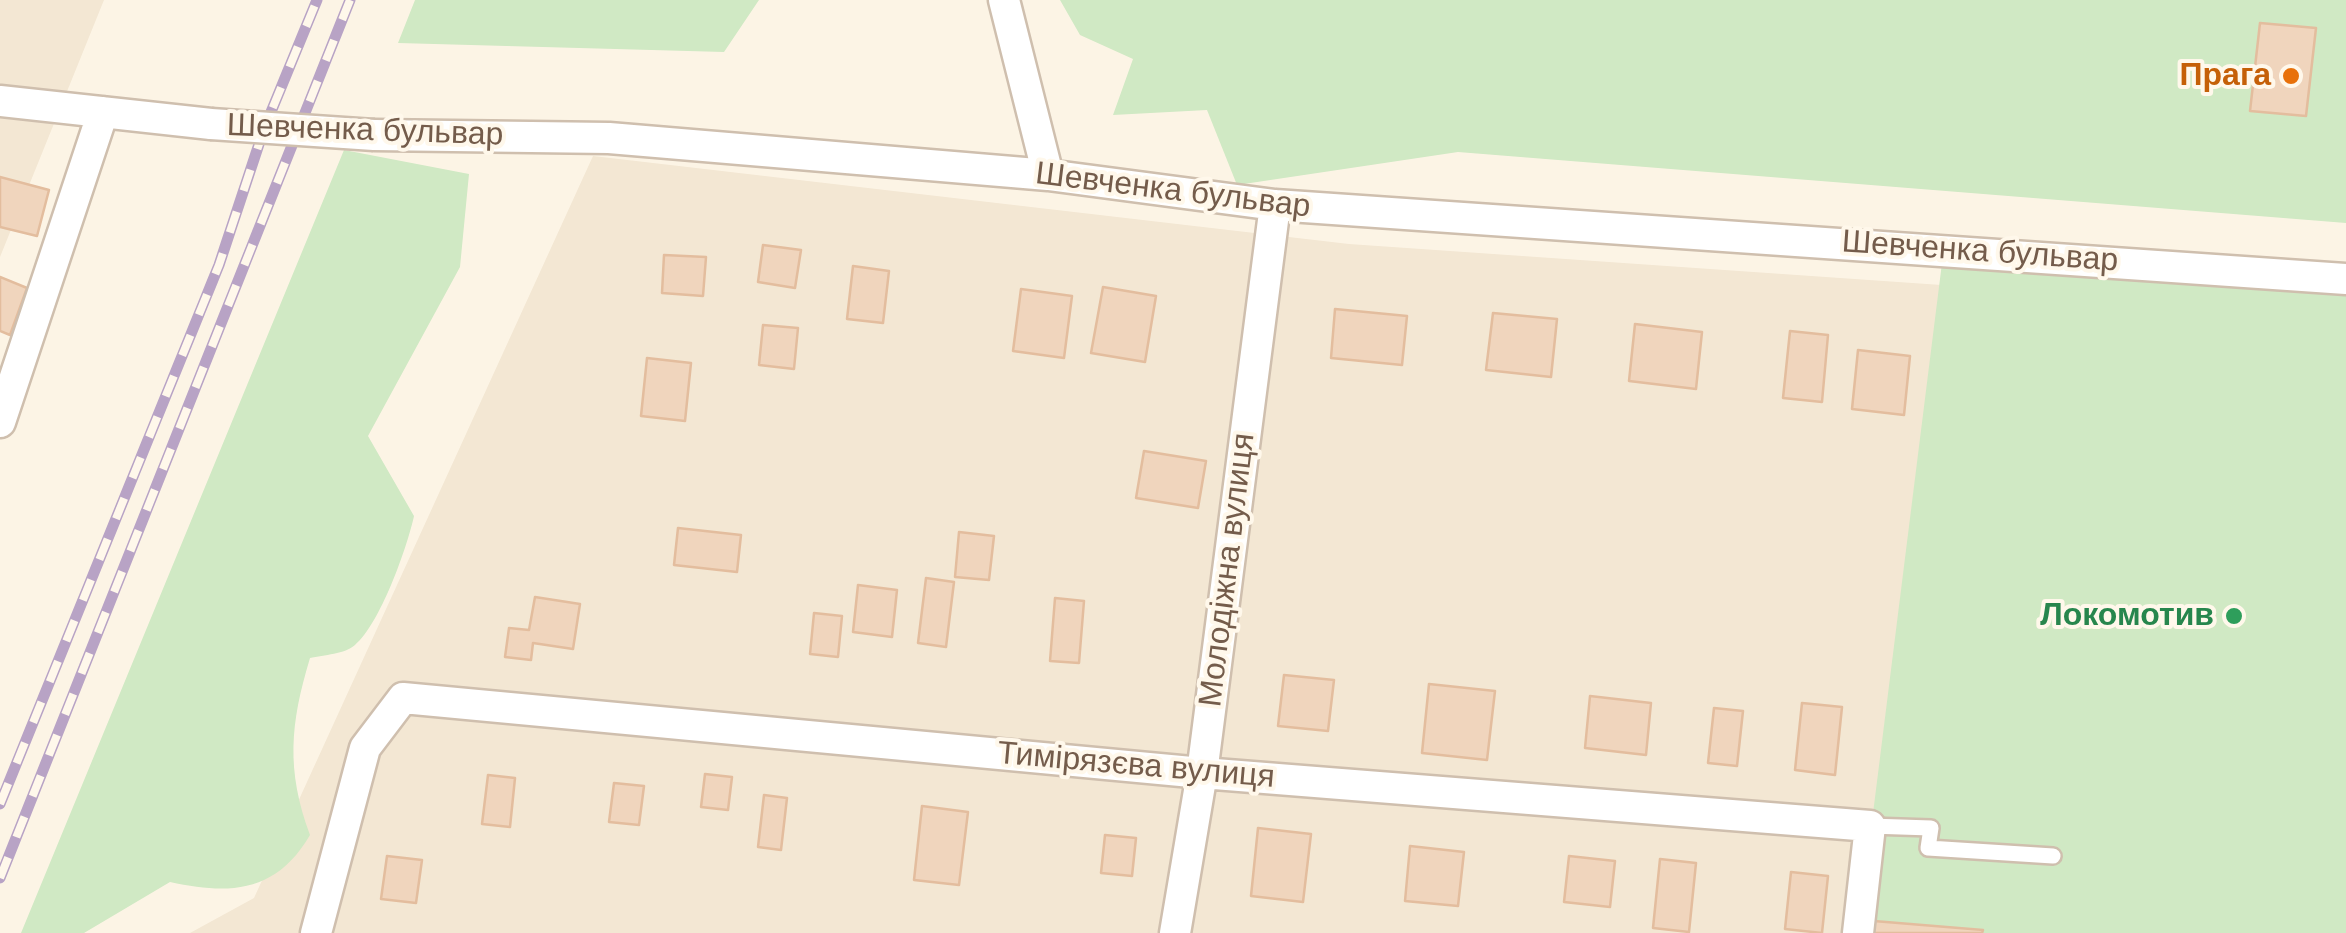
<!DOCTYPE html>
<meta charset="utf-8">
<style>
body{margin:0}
canvas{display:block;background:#fcf4e5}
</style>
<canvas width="2346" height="933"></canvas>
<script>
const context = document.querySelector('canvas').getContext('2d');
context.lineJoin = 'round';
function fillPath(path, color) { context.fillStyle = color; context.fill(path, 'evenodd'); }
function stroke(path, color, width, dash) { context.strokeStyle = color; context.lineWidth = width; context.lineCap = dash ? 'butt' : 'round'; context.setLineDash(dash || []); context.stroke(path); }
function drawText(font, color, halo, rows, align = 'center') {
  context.font = font + ' Arial,sans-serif'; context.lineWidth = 8; context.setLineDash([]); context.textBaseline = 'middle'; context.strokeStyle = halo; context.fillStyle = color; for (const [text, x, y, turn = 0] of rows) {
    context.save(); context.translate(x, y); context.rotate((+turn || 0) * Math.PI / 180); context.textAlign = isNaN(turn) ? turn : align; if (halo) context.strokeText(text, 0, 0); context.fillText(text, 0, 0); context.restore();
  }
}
fillPath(new Path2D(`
 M0,0h104l-104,257z
 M593,156l756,88 997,69v620h-2156l64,-35z`), '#f3e7d3');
fillPath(new Path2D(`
 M415,0h344l-35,52 -326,-9z
 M1060,0h1286v223l-888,-71 -221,33 -30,-75 -94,5 20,-56 -53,-24z
 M344,150l125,24 -9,93 -92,169 46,80c-7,32 -34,108 -59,129 -10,9 -31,10 -45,13 -20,66 -24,112 0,177 -34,58 -80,60 -140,47l-86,51h-63z
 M1944,247l402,32v654h-488z`), '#d0e9c4');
const building = new Path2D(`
 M2260,23l56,5 -10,88 -56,-5z
 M0,177l49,13 -12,46 -37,-9z
 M763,245l38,5 -6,38 -37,-6z
 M664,255l42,2 -3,39 -41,-3z
 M853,266l36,5 -6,52 -36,-4z
 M0,277l27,11 -17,47 -10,-4z
 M1103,287l53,9 -11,66 -54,-9z
 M1021,289l51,7 -8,62 -51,-7z
 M1335,309l72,7 -5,49 -71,-7z
 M1493,313l64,6 -6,58 -65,-7z
 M1635,324l67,8 -6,57 -67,-8z
 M763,325l35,3 -4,41 -35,-4z
 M1790,331l38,4 -6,67 -39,-4z
 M1858,350l52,6 -6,59 -52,-6z
 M647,358l44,5 -6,58 -44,-5z
 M1144,451l62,10 -8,47 -62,-10z
 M678,528l63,7 -4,37 -63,-7z
 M959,532l35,4 -5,44 -34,-3z
 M926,578l28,4 -8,65 -28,-4z
 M858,585l39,5 -5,47 -39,-5z
 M535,597l45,7 -7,45 -40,-6 -2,17 -26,-3 4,-29 20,2z
 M1055,598l29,3 -5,62 -29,-2z
 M814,613l28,3 -4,41 -28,-3z
 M1284,675l50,5 -6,51 -50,-5z
 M1429,684l66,7 -8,69 -65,-7z
 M1590,696l61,7 -5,52 -61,-7z
 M1802,703l40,4 -7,68 -40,-5z
 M1714,708l29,3 -6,55 -29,-3z
 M705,774l27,3 -4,33 -27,-3z
 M488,775l27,3 -5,49 -28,-3z
 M614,783l30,3 -5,39 -30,-3z
 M764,795l23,3 -6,52 -23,-3z
 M922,806l46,6 -9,73 -45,-5z
 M1258,828l53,6 -8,68 -52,-6z
 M1105,835l31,3 -4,38 -31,-3z
 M1410,846l54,6 -6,54 -53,-5z
 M387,856l35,4 -6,43 -35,-4z
 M1569,856l46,5 -5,46 -46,-5z
 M1660,859l36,4 -7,69 -36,-4z
 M1791,872l37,4 -6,57 -37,-4z
 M1874,921l109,9 -1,3h-109z`);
fillPath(building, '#f0d5bd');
stroke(building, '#e3bd9e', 2.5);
const lane = new Path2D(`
 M1870,826l61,2 -3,20 125,8`);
const street = new Path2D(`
 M1004,0l44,175
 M0,101l211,23
 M374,135l235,3 439,37 227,30 1071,74
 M0,422l103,-310
 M316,933l49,-185 38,-50 799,75 668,53 -12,107
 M1175,933l27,-160 73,-568`);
stroke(lane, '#cfbfae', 20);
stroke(street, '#cfbfae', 35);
stroke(lane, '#fff', 15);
stroke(street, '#fff', 30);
const rail = new Path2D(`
 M0,804l219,-539 45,-136 53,-129
 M0,878l350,-878`);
stroke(rail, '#b8a3c5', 11);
stroke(rail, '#fff8eb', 8, [22]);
const streetBridge = new Path2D(`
 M211,124l163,11`);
stroke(streetBridge, '#cfbfae', 35, []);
stroke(streetBridge, '#fff', 30);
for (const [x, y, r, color] of [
 [2291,76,10,"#e8710a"],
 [2234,616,10,"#2e9e5b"]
]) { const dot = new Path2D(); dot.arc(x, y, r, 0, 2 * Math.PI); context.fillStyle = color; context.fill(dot); stroke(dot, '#fff8eb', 4); }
drawText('bold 32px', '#c56008', '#fff8eb', [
 ["Прага",2271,76]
], 'right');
drawText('32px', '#745c4b', '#fff8eb', [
 ["Шевченка бульвар",365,131,2],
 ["Шевченка бульвар",1173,191,7],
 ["Шевченка бульвар",1980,252,4],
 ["Молодіжна вулиця",1228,570,-83],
 ["Тимірязєва вулиця",1136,766,5]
]);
drawText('bold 32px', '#27864d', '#fff8eb', [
 ["Локомотив",2214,616]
], 'right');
</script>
